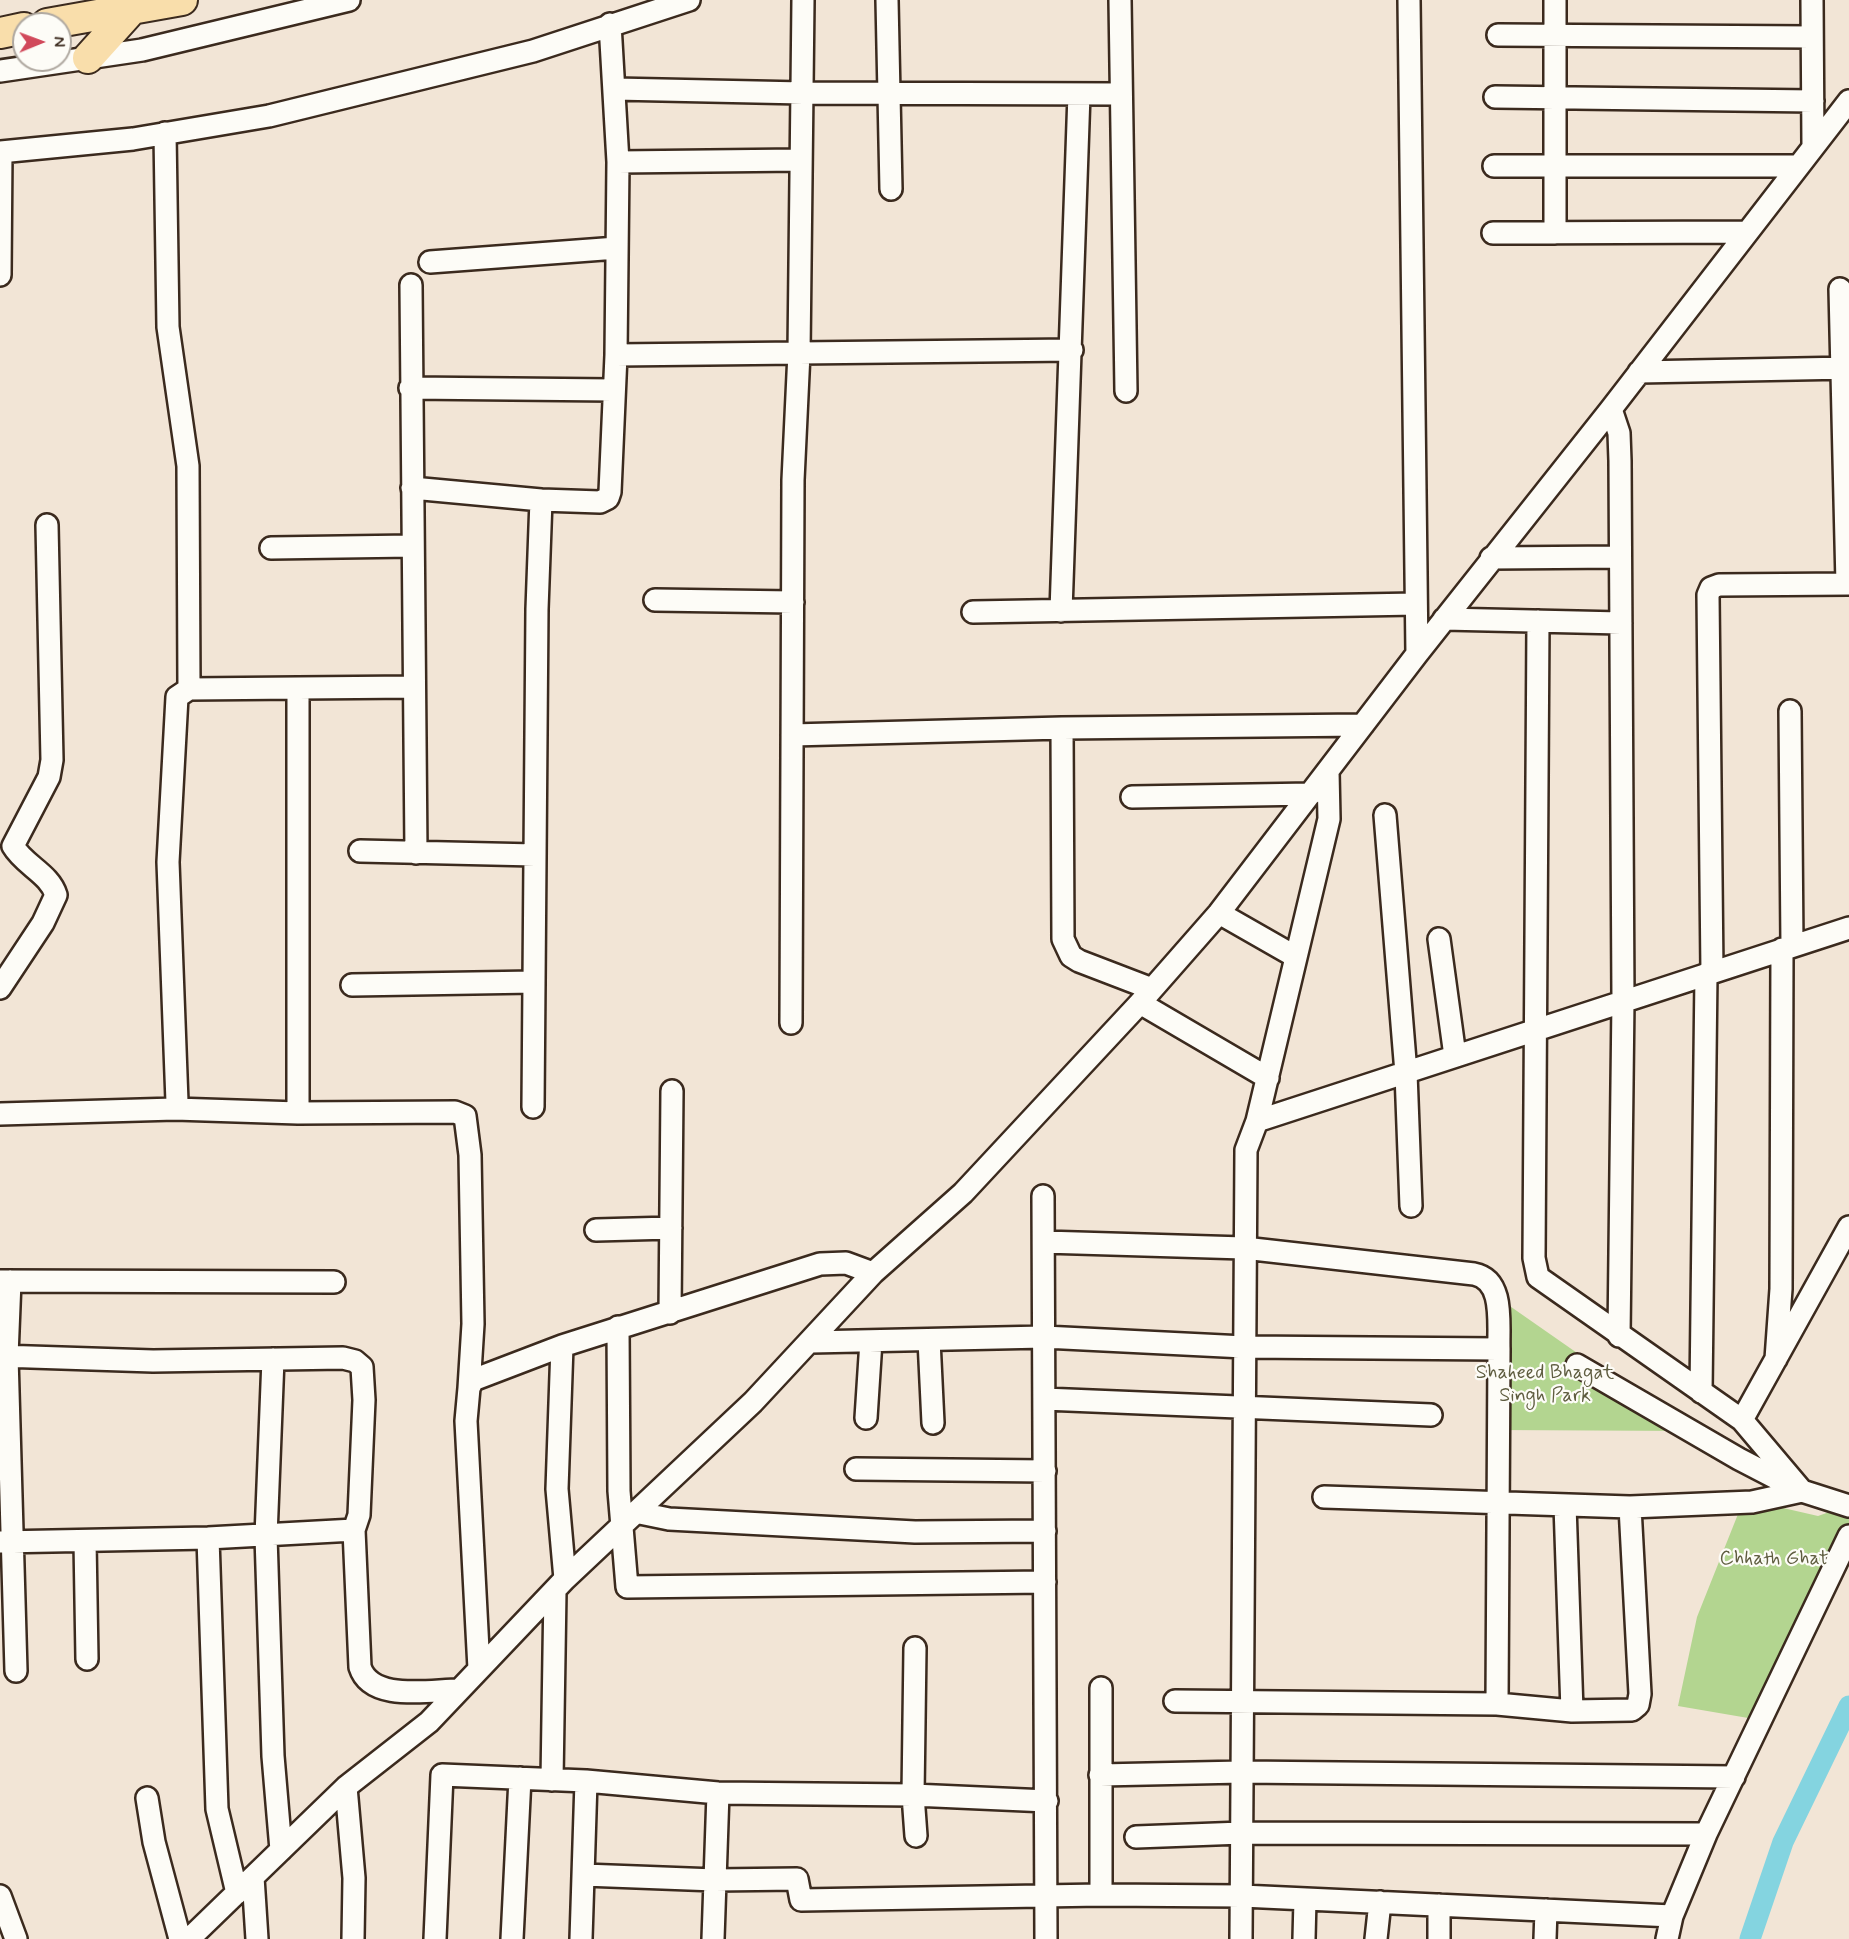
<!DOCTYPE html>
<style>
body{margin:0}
#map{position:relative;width:1849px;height:1939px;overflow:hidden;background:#f2e5d6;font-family:Mynerve,sans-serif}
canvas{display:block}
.north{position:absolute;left:12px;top:12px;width:60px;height:60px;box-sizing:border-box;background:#fdfcf7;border:2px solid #afa8a0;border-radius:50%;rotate:89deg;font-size:16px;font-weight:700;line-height:24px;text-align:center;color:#3b2a1e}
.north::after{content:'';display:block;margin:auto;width:21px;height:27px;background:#d1495b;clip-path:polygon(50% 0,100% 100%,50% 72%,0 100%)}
</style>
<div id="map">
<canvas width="1849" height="1939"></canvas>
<div class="north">N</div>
</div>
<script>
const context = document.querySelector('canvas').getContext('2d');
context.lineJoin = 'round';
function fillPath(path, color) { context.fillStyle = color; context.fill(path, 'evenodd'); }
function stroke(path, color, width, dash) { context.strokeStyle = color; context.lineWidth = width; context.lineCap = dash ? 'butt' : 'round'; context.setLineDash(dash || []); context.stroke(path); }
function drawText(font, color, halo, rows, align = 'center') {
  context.font = font + ' Mynerve,sans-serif'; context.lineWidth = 4.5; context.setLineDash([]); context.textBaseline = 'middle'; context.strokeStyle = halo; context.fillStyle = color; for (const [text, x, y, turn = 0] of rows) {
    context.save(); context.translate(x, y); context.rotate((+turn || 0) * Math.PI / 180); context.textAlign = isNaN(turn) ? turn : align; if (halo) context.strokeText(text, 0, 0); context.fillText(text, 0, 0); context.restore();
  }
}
fillPath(new Path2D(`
 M1504,1302l185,129 -192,-1z
 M1744,1499l74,17 31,-11v19l-95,195 -76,-13 19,-89z`), '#b3d590');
stroke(new Path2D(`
 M1750,1939l33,-97 66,-136`), '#84d4e0', 21);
const minor = new Path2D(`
 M887,0l4,189
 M1120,0l6,391
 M1409,0l8,654
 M1812,0l1,146
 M1498,35l314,2
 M0,71l142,-21 207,-50
 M615,89l188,4 317,1
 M1495,97l318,4
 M165,133l3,194 20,139 1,223
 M0,152l133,-13 136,-23 264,-65 156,-51
 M618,162l181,-2
 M1494,166h304
 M1493,233l253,-1
 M1555,233v-233
 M430,262l187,-14
 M0,275l1,-123
 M411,285l5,568
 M1840,289l7,295
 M616,355l456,-5
 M1639,372l210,-4
 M410,388l203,2
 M1611,409l8,24 1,28 3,539 -4,336
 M412,488l129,12
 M271,548l141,-2
 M1491,558l129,-1
 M655,600l138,2
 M1061,611l18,-517
 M973,612l443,-8
 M1444,619l177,4
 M1538,621l-4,637 4,19 204,143 60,71 47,15
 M298,688l116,-1
 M1790,711l2,235
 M1062,728l1,211 8,17 8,5 73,28
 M792,735l270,-7 301,-3
 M1132,797l179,-3
 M1385,815l21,258 5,133
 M360,851l175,4
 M1219,913l77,44
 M1439,939l16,117
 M1712,972l-4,-377 3,-7 8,-3 130,-1
 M352,985l182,-3
 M0,988l43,-65 13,-28c-6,-21 -32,-30 -43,-49l36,-69 3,-17 -5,-235
 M1140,1003l128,75
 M791,1023l2,-543 6,-127 4,-353
 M533,1107l4,-498 4,-109 59,2 8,-4 2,-6 6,-137 2,-193 -8,-138
 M175,1109l123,4 157,-1 10,4 5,39 3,169 -4,64
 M0,1114l175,-5 2,-7 -9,-240 9,-165 12,-8 109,-1v425
 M1257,1121l72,-302 -1,-48
 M1043,1196l3,743
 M596,1230l75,-2
 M1044,1242l200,6 230,26c31,6 24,50 25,75l-2,355
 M0,1281l334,1
 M10,1281l-3,75 9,315
 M670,1313l2,-222
 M618,1327l1,164 8,96 418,-5
 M929,1340l4,83
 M811,1342l233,-5 200,10 255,2
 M562,1346l-5,143 8,90
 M0,1356l153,5 190,-3 12,3 7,6 2,33 -5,115 -5,15 6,137c11,35 69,23 99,23
 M273,1359l-7,177 7,220 8,94
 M1776,1359l5,-70 1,-340
 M1577,1365l162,94 54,28
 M1701,1392l5,-418
 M1044,1399l387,16
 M866,1418l5,-77
 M1742,1420l107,-193
 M856,1469l189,2
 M1324,1497l306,10 122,-5 50,-11
 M1565,1505l7,206
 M635,1512l34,7 246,13 130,-1
 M208,1538l9,271 20,84
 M85,1541l2,118
 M0,1542l208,-4 146,-8
 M915,1648l-2,147 3,41
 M479,1669l-13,-248 3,-33 4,-8 89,-34 258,-82 26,-1 27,10
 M1101,1688v207
 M1175,1701l322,3 75,7 60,-1 6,-5 2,-11 -10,-187
 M1100,1775l142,-3 492,5
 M552,1780l3,-189
 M346,1787l8,91 -1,61
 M147,1798l7,44 26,97
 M1136,1837l106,-4 464,1
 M584,1875l131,5 82,-1 4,21 300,-5 141,1 430,20
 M253,1877l4,62
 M0,1896l16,43
 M189,1939l157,-152 83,-65 136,-143 188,-177 120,-129 90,-80 177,-190 79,-90 198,-259 194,-245 238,-308
 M435,1939l7,-164 144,6 132,12 195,2 134,6
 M512,1939l8,-161
 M581,1939l5,-158
 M713,1939l5,-146
 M1241,1939l5,-789 11,-29 592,-193
 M1304,1939l1,-40
 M1376,1939l4,-37
 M1439,1939v-34
 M1545,1939l1,-29
 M1667,1939l5,-23 34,-82 143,-298`);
const highway = new Path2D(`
 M47,24l135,-24
 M0,33l24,-5
 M88,58l45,-50`);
stroke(minor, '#3b2a1e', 26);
stroke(highway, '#3b2a1e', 34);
stroke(minor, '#fdfcf7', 21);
stroke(highway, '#f9deab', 30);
drawText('20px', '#5f5d40', '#fdfcf7', [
 ["Shaheed Bhagat",1545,1374],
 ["Singh Park",1545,1397],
 ["Chhath Ghat",1774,1560]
]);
</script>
